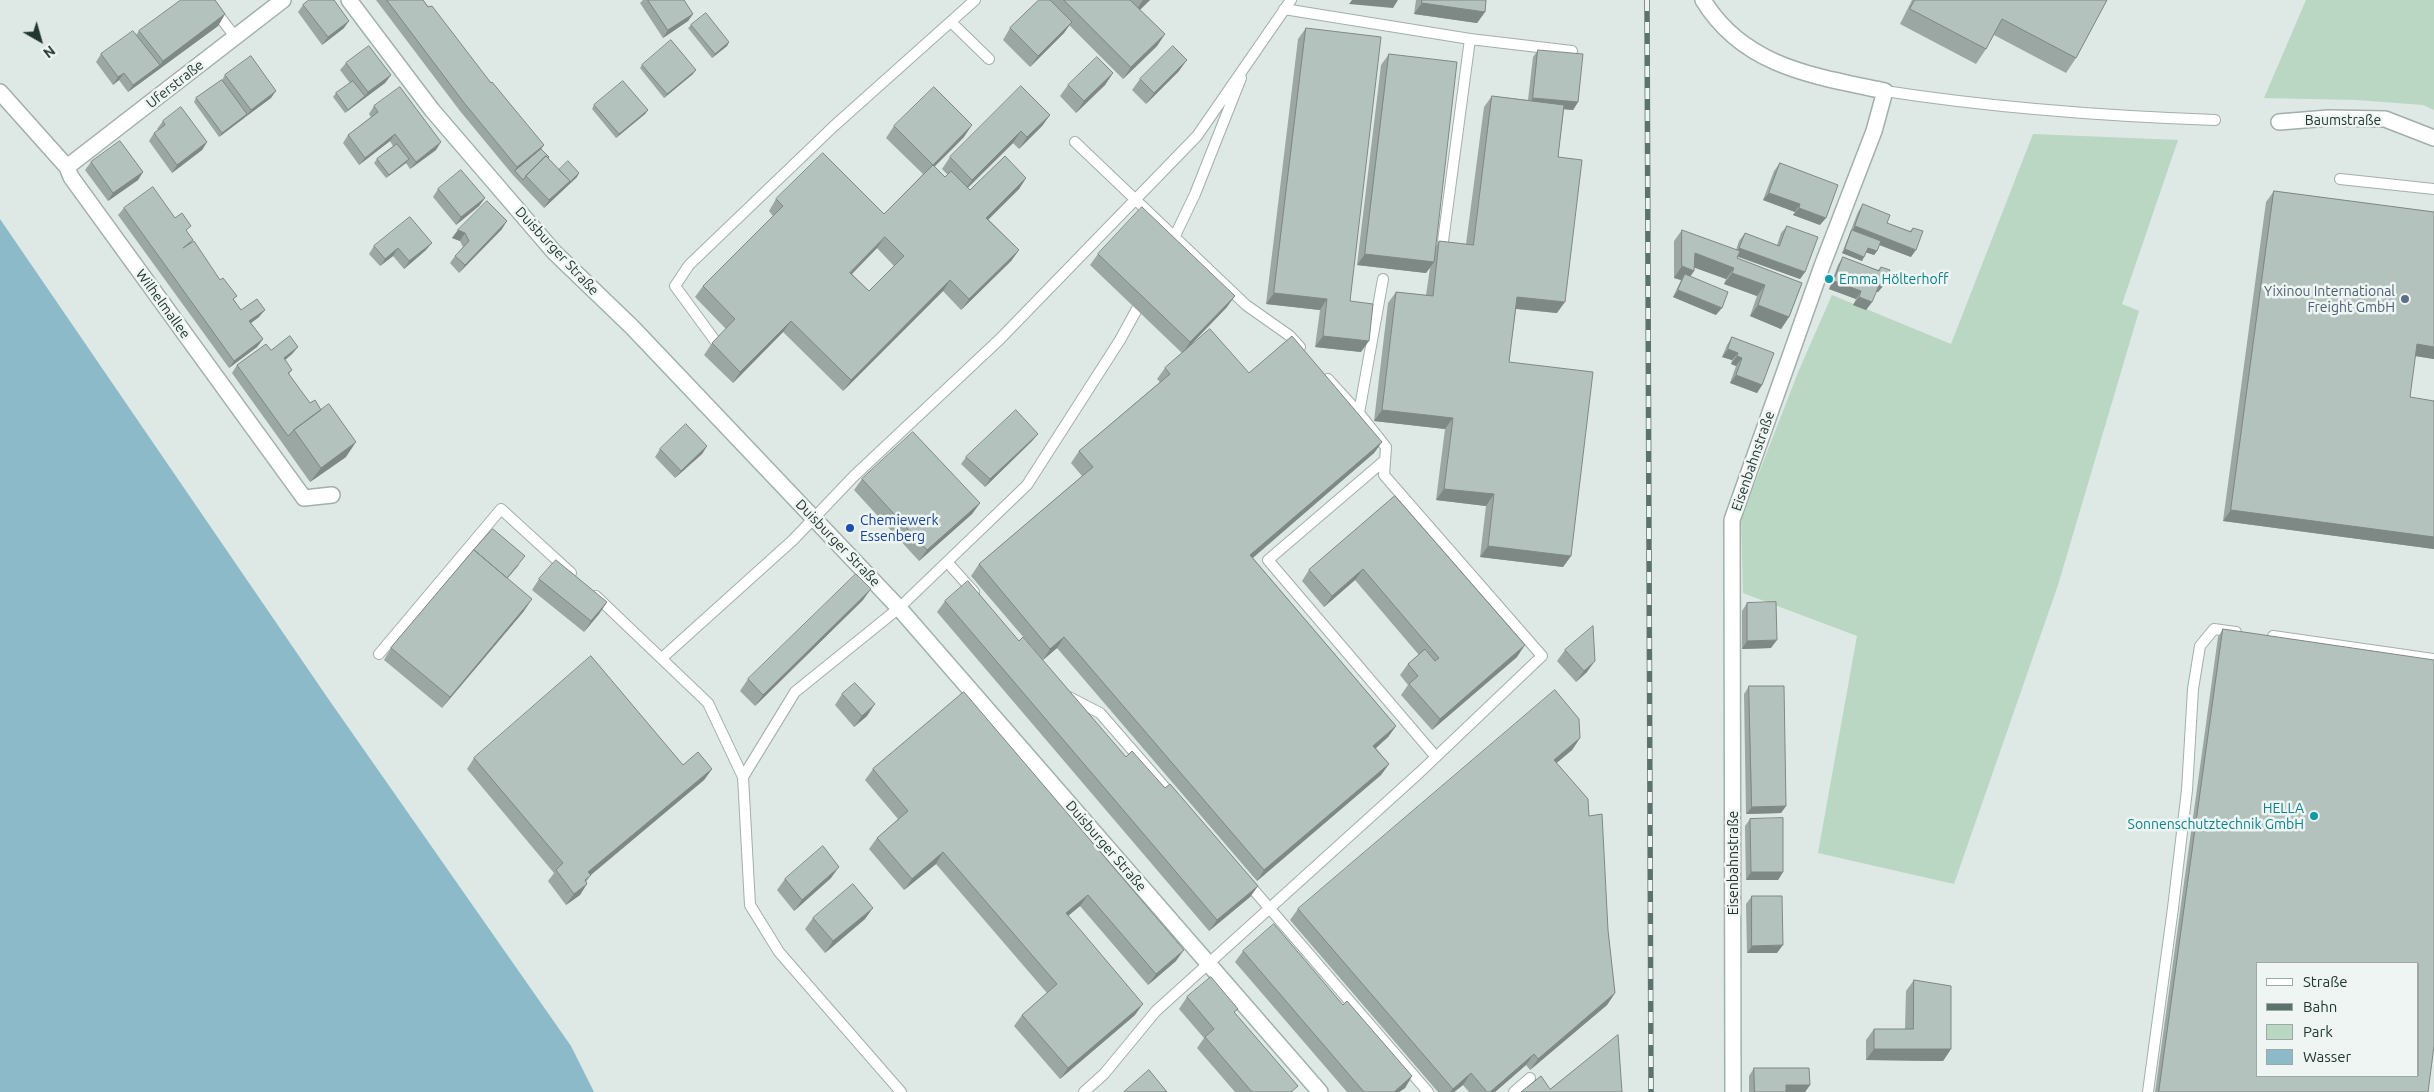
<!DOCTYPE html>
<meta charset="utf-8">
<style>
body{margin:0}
#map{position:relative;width:2434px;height:1092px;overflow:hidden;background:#dee8e4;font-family:Ubuntu,sans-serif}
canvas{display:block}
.legend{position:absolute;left:2256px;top:962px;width:162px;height:115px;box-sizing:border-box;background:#eef5f2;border:1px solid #9ca9a5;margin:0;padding:6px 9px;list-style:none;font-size:15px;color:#223632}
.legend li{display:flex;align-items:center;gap:10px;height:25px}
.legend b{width:25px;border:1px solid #9ca9a5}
.north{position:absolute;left:15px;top:15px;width:50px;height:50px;-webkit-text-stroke:4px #eef5f2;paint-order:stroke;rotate:142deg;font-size:14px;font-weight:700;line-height:20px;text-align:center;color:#223632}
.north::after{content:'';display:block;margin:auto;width:18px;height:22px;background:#223632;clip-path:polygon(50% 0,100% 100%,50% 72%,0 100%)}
</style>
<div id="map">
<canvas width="2434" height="1092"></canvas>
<ul class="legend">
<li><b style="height:6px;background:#fff"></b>Straße</li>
<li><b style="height:6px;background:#5c726d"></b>Bahn</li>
<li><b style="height:14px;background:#b9d7c3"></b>Park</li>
<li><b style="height:14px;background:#8cbac8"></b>Wasser</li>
</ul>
<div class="north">N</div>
</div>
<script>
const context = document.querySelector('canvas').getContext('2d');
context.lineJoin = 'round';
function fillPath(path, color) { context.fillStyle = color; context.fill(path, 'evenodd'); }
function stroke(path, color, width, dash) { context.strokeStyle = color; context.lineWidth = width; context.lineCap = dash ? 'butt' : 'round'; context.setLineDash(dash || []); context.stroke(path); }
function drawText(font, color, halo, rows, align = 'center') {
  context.font = font + ' Ubuntu,sans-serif'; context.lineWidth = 5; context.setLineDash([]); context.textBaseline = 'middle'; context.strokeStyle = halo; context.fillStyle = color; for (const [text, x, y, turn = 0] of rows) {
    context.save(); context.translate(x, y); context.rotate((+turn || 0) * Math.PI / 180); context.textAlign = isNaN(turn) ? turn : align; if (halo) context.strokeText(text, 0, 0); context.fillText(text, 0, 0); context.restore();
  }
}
fillPath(new Path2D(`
 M2306,0h128v110l-11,-5 -66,-5 -93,-2z
 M2033,134l145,6 -56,164 17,7 -81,274 -104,299 -136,-31 39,-217 -114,-43 -2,-74 58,-149 33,-75 119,49z`), '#b9d7c3');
fillPath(new Path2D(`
 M0,219l327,478 244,349 23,46h-594z`), '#8cbac8');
const service = new Path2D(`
 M207,0l29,38
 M1284,9l186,30 102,12
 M951,22l38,37
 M1885,91c109,17 219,25 330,29
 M1075,142l171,163 44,31 10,11
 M2340,179l94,10
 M1173,240l22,-46 46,-116
 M1443,241l27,-202
 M716,342l-41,-56 14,-21 145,-139 141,-126
 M1328,379l31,34
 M1385,460l-117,100 168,197
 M948,563l26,29
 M596,596l112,107 35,74
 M2273,636l161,23
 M379,654l122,-145 70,64
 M662,658l131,-118 61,-64 146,-137 197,-203 94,-136
 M1069,697l31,16 74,85
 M1246,881l182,211
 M901,1092l-122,-140 -29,-47 -7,-128 52,-85 104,-84 128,-123 93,-145 17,-31
 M1084,1092l20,-18 52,-63 263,-238 123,-117 -158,-181 2,-28 -27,-34 24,-134
 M1514,1092l16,-14
 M2148,1092l25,-184 14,-118 6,-101 7,-43 14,-17 22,3`);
const minor = new Path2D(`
 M1703,0c41,67 111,76 182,91l-11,40 -52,135 -90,254 1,572
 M0,92l67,75 4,10 233,321 28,-3
 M2279,122l50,-4 56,1 49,19
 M67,167l216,-167`);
const secondary = new Path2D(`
 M349,0l83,110 122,142 78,75 267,281 421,484`);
stroke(service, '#a2afab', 12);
stroke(minor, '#a2afab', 18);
stroke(secondary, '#9fb2ad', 18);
stroke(service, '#fff', 10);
stroke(minor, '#fff', 15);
stroke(secondary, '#fff', 15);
const rail = new Path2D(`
 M1647,0l4,1092`);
stroke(rail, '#5c726d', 5.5);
stroke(rail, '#eef5f2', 4, [11]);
fillPath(new Path2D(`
 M376,0h47l68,83 53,62 -3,4 7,9 11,12 18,7 -33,31 -32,-34 -52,-63z
 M643,0h41l9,14 -5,7 -25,17 -23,-35z
 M1039,0h111l-10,10 25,24 -8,12 -34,33 -54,-54 -5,8 -34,34 -27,-27 7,-12z
 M1416,0h70l-1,12 -8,11 -63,-9z
 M1912,0h195l-31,58 -10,15 -72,-38 -8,14 -10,15 -76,-40z
 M303,5l41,23 -22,17 -24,-33z
 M225,14l-7,12 -90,66 -9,-12 -6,5 -17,-23 5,-8 35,-19 3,-4z
 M691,25l38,17 -2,4 -15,12 -24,-30z
 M1306,28l44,273 11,51 -46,-5 5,-37 -54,-6 32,-265z
 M1538,50l40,52 -5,8 -9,-1 -6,48 -1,156 -41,-4 -7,53 62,194 -8,11 -83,-10 6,-51 -50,-6 9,-71 -71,-8 14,-118 8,-11 30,3 4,-27 -4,5 -69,-8 24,-200 8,-11 46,193 4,-6 27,3 18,-137 8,-11 36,4 5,-43z
 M346,63l45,12 -6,8 -40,30 -12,-16 3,-4 14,-10 -10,-13z
 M642,65l51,9 -29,24 -24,-30z
 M1179,71l-33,33 -14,-14 8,-11z
 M1113,73l-8,12 -29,28 -16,-17 8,-11z
 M225,75l46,23 -52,39 -25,-35 2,-4 26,-18z
 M594,105l54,5 -3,4 -29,24 -24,-29z
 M374,106l62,44 -26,19 -4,-6 -20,15 -12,-15 3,-4 16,-13 -3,-5 -31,24 -16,-22 5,-8 23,-18 -2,-3z
 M1050,115l-8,11 -23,23 -6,-6 -45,45 2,2 56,-12 -7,11 -31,30 31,31 -8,11 -50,49 -18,-19 -100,100 -60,-59 -50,51 -29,-28 8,-12 14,-14 -31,-32 8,-11 70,-70 -4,-5 7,-12 108,15 39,-40 -37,-36 8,-12 70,11 -30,30 11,10 3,-2 -6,-6 8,-12zM877,248l17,18 -25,25 -17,-17z
 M163,121l44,21 -5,8 -30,23 -23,-32 5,-8 4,-3 -1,-1z
 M91,162l52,10 -5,8 -30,21 -23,-31z
 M1780,163l40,62 -27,-10 2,-3 -32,-12 11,-29z
 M438,189l47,9 -6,8 -23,19 -23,-28z
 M2274,191l160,21v147l-19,-3 -5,41 24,20v132l-211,-28 43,-319z
 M1863,204l24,19 23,8 3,-3 -2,29 -32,-12 -2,6 -3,4 -8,-3 -4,9 -20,-8 16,-41z
 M124,208l51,10 12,15 4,10 29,37 21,30 18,7 -8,6 12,16 -6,8 -28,21 -111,-153z
 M1787,226l18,46 -5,7 -62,-22 -1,1 65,25 -13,34 -8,12 -31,-13 7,-20 -33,-12 2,-5 -32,-12v4l-4,6 26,38 -43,-18 8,-17 -7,-2v-37l8,-11 54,20 3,-9 6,-8 32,12 4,-12z
 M502,229l-43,44 -9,-10 5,-7 8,-9 -3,-6 -8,-3 6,-8z
 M374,246l52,4 -22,19 -11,-13 -13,10 -11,-12z
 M1098,254l129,53 -41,42 63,24 133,69 -8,11 -121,105 143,168 -8,11 -12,11 13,16 -8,11 -124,106 -200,-233 -14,12 -72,-84 8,-12 103,-88 -11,-13 8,-12 81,-69 -3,-3 8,-11 17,-15 -92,-88z
 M1843,257l35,13 3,-3 3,18 -6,7h-2l-4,10 -6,8 -13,-5 3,-6 -27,-10 9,-24z
 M1732,337l30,48 -5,8 -27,-10 6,-17 -5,-2 1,-4 -10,-3 5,-12z
 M298,347l-6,7 -7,6 7,10 -3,4 57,83 -36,25 -27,-38 2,-2 -2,2 -51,-71 5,-8 34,-15z
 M1038,434l-6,7 -47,46 -24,-23 5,-7z
 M707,446l-5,8 -27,24 -20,-21 5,-8z
 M862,479l118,24 -8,11 -53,47 -65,-71z
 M1395,496l122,161 -85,73 -31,-35 7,-10 -8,-10 8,-11 11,-9 -64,-75 -31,27 -22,-26 7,-11z
 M520,564l-13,15 17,32 -82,97 -58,-48 7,-12z
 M539,579l68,23 -8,12 -15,18 -52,-42z
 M863,600l-108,106 -15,-15 8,-12z
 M945,601l74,40 107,116 39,31 93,98 -8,11 -41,34 -272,-319z
 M1747,603l24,45 -29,1v-38z
 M2223,629l205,463h-273l63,-455z
 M1565,650l22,22 -11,10 -19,-21z
 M1749,686l37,120 -5,7 -35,1 -2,-120z
 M964,692l212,269 -28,24 -68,-79 -12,10 67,99 -75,64 -46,-53 8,-11 25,-22 -111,-129 -32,26 -35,-41 8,-11 21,-19 -33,-39 8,-11z
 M842,694l25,22 -13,11 -19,-22z
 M1580,738l-8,12 -16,13 33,53 19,114 7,63 -8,12 -77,65 -4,-5 -31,27h-26l-6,-7 -9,7h-16l-148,-172 8,-11z
 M474,758l209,7 29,4 -8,11 -113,95 -5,7 -6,13 -14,10 -18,-24 6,-8 -87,-104z
 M1750,819l33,53 -5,8h-32l-1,-54z
 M831,878l-37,33 -17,-21 8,-11z
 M1752,896l25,57h-30l-1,-49z
 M813,918l52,1 -40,34 -20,-24z
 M1243,951l100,54 69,71 -7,12 -6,4h-52l-112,-130z
 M1914,980l37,69 -8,12 -77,-1v-20l8,-11h31l1,-38z
 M1187,997l48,16 58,79h-58l-38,-44 7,-10 -25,-29z
 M1754,1068l56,17 -5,7h-56v-16z`), '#9ba7a3');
fillPath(new Path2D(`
 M1143,0h7l-20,19z
 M1352,0h46l-5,8 -44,-4z
 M1422,3l63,9 -8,11 -63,-9z
 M225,14l-7,12 -90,66 5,-7 27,-20 3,-4z
 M693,14l-5,7 -25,17 5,-8z
 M349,21l-5,7 -22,17 6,-8z
 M1072,22l-8,11 -34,34 8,-11z
 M1165,34l-8,12 -34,33 8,-12z
 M729,42l-2,4 -15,12 3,-4z
 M1187,60l-8,11 -33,33 8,-11z
 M696,70l-3,4 -29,24 3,-4z
 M124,73l-5,7 -6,5 5,-8z
 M1113,73l-8,12 -29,28 8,-12z
 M391,75l-6,8 -23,17 6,-8z
 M276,91l-5,7 -26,19 6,-7z
 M365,96l-3,4 -17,13 3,-3z
 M1533,98l45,4 -5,8 -45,-4z
 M648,110l-3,4 -29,24 3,-4z
 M247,114l-3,4 -25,19 3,-4z
 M1050,115l-8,11 -23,23 8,-12z
 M972,125l-8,12 -39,39 8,-11z
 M1021,131l-8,12 -49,48 8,-11z
 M395,134l-5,7 -31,24 6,-7z
 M207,142l-5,8 -30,23 5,-8z
 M441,142l-5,8 -26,19 6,-7z
 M544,145l-5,7 -24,19 2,-4z
 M409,159l-3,4 -20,15 3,-3z
 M143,172l-5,8 -30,21 5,-8z
 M579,173l-2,4 -33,31 5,-8 21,-19z
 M1026,178l-7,11 -40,40 7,-11z
 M1769,193l31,11 -5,8 -32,-12z
 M485,198l-6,8 -23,19 5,-8z
 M1799,208l27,10 -6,7 -27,-10z
 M507,221l-5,8 -43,44 6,-8z
 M1855,226l61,24 -5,7 -60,-23z
 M458,230l7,3 -5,8 -8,-3z
 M885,237l-8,11 -35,36 8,-11z
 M432,243l-6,7 -22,19 5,-8z
 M398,248l-5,8 -13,10 5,-7z
 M1739,248l66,24 -5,7 -66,-24z
 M1868,248l9,3 -3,4 -9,-3z
 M1845,249l19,8 -2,4 -20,-8z
 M1019,250l-8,11 -50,49 8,-11z
 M1695,253l39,15 -8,11 -39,-14z
 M1365,254l69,8 -8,11 -69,-8z
 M1682,266l12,5 -8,11 -1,-8 -4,6 -7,-2z
 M1732,273l33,12 -8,11 -33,-12z
 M950,280l-7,11 -100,100 8,-11z
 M1834,281l27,10 -5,8 -27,-10z
 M1880,283l4,2 -6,7 -4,-1z
 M1678,290l44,18 -6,7 -43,-18z
 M1274,293l53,6 -7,11 -54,-6z
 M1235,296l-8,11 -45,47 8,-12z
 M1517,297l48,5 -8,11 -48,-5z
 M1859,297l13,5 -6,8 -13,-5z
 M1758,305l31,12 -8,12 -31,-13z
 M265,310l-6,7 -15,11 5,-7z
 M791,321l-8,11 -50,51 7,-11z
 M1323,336l46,5 -8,11 -46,-5z
 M263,339l-6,8 -28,21 5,-7z
 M2417,344l17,3v12l-25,-4z
 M298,347l-6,7 -14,12 6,-8z
 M1728,349l10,4 -6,7 -10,-3z
 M1737,356l5,2 -6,8 -5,-2z
 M1736,375l26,10 -5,8 -27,-10z
 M1382,410l71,8 -8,11 -71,-8z
 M1038,434l-6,7 -47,46 5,-8z
 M356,442l-10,15 -36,25 11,-14z
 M1382,442l-8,11 -132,114 8,-12z
 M707,446l-5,8 -27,24 6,-7z
 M1444,489l50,5 -8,12 -50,-6z
 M980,503l-8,11 -53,47 8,-11z
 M2231,510l203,27v12l-211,-28z
 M1488,546l83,10 -8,11 -83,-10z
 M1363,569l-8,11 -31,27 8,-11z
 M871,589l-8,11 -108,106 8,-11z
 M532,599l-8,12 -82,97 8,-11z
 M607,602l-8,12 -15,18 7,-11z
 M1064,637l-7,11 -14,12 7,-11z
 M1777,640l-6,8 -29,1 5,-8z
 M1525,645l-8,12 -85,73 8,-11z
 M1595,661l-8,11 -11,10 8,-11z
 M875,704l-8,12 -13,11 8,-11z
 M1396,726l-8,11 -22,20 7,-11z
 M1580,738l-8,12 -26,22 8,-12z
 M1389,764l-8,11 -124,106 7,-11z
 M712,769l-8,11 -123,103 7,-11z
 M1786,806l-5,7 -35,1 6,-7z
 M943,852l-7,12 -32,26 8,-11z
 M839,867l-8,11 -37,33 8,-11z
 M1751,872h32l-5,8h-32z
 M587,884l-7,11 -14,10 8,-11z
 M1258,886l-8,11 -41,34 8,-11z
 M1088,895l-8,11 -22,18 8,-11z
 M873,908l-8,11 -40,34 8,-12z
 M1783,945l-6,8h-30l5,-7z
 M1184,950l-8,11 -28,24 8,-11z
 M1615,993l-8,12 -77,65 8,-11z
 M1143,1004l-8,11 -75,64 8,-11z
 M1874,1049h77l-8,12 -77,-1z
 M1534,1054l-8,11 -31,27h-5z
 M1471,1073l-8,12 -9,7h-4l3,-3z
 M1412,1076l-7,12 -6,4h-5z
 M1786,1085h24l-5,7h-23z`), '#7e8884');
const building = new Path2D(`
 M181,0h34l10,14 -62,47 -24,-30z
 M309,0h25l15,21 -21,16 -25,-32z
 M387,0h36l5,7 4,-1 59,77 1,-1 52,63 -27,22 -52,-63z
 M648,0h36l9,14 -25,16z
 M1039,0h11l22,22 -34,34 -28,-28z
 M1064,0h66l35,34 -34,33z
 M1422,0h64l-1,12 -63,-9z
 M1915,0h192l-31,58 -74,-39 -16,30 -76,-40z
 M706,13l23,29 -14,12 -24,-29z
 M1306,28l75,9 -31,264 23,3 -4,37 -46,-5 4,-37 -53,-6z
 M133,31l27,34 -27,20 -9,-12 -6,4 -17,-23z
 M671,40l25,30 -29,24 -25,-29z
 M369,46l22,29 -23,17 -22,-29z
 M1173,46l14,14 -33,33 -14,-14z
 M1538,50l45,4 -5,48 -45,-4z
 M1389,54l68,8 -23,200 -69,-8z
 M251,56l25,35 -25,19 -26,-35z
 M1097,57l16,16 -29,28 -16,-16z
 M222,80l25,34 -25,19 -26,-35z
 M353,81l12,15 -17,14 -12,-17z
 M623,81l25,29 -29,24 -25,-29z
 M1021,86l29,29 -23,22 -6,-6 -49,49 -22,-23z
 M400,87l41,55 -25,20 -21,-28 -30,24 -17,-23 30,-23 -4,-6z
 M934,87l38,38 -39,40 -39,-39z
 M1492,96l72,9 -6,52 24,3 -17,142 -48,-5 -8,65 84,10 -22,184 -83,-10 6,-52 -50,-5 9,-71 -71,-8 14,-118 37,4 6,-55 34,4z
 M181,107l26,35 -30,23 -23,-32 11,-8 -2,-4z
 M120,141l23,31 -30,21 -22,-31z
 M397,144l12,15 -20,16 -12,-16z
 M541,149l8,8 -1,1 -2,-2 -20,20 -3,4 -8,-9z
 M823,153l61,61 49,-49 12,12 6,-6 19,19 35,-34 21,22 -40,40 33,32 -50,49 -19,-19 -99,100 -60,-59 -51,51 -28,-29 23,-24 -32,-33 80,-80 -7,-7zM885,237l19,19 -35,35 -19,-18z
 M546,156l24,25 -21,19 -23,-24z
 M568,161l11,12 -12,12 3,-4 -11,-11z
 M1780,163l58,22 -12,33 -27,-10 1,-4 -31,-11z
 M461,170l24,28 -24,19 -23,-28z
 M153,187l22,31 7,-5 9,13 -5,4 7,10 -10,8 11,-7 26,39 3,-2 14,18 -4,3 8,11 16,-11 8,11 -16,11 14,18 -29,22 -110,-153z
 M2274,191l160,21v135l-17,-3 -7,53 24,4v136l-203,-27z
 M487,201l20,20 -42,44 -10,-9 14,-15 -4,-8 -7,-3z
 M1863,204l27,11 -3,8 24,9 2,-4 10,3 -7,19 -61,-24z
 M1142,207l93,89 -45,46 -92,-88z
 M410,217l22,26 -23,18 -11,-13 -13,11 -11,-13z
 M1787,226l31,11 -13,35 -66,-24 6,-15 34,13z
 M1682,230l58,21 -3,7 65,25 -13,34 -31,-12 7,-20 -33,-12 2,-5 -39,-15 -1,18 -12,-5z
 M1852,230l29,11 -4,10 -9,-3 -4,9 -19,-8z
 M1843,257l36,14 2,-4 9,3 -6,15 -4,-2 -8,19 -13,-5 2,-6 -27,-10z
 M1685,274l43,18 -6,16 -44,-18z
 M1210,329l39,44 43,-37 90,106 -132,113 146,171 -23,20 16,18 -125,106 -200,-233 -14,12 -71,-85 114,-97 -14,-16 91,-77 -5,-6z
 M290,336l8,11 -14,11 8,12 -4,3 22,30 5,-3 6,10 -27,20 -6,6 -51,-71 29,-21 5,6z
 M1732,337l42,16 -12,32 -26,-10 6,-17 -5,-2 1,-3 -10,-4z
 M329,404l27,38 -35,26 -27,-38z
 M1016,410l22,24 -48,45 -24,-22z
 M686,424l21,22 -26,25 -21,-22z
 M913,432l67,71 -53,47 -65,-71z
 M1395,496l130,149 -85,74 -31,-35 9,-8 -10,-12 17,-15 10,12 4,-3 -76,-89 -31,27 -23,-26z
 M493,529l32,27 -18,22 -33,-28z
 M474,550l58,49 -82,98 -59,-49z
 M556,560l51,42 -16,19 -52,-42z
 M856,574l15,15 -108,106 -15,-16z
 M968,581l51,60 4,-4 103,120 6,-6 33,37 5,-4 88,102 -41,34 -272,-319z
 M1776,602l1,38 -30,1v-38z
 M1593,626l2,35 -11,10 -19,-21z
 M2223,629l211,31v386l-6,46h-269zM2258,963h160v113h-160z
 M591,656l92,109 15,-13 14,17 -124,103 3,3 -6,5 2,4 -13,10 -18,-24 7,-7 -89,-105z
 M855,683l20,21 -13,12 -20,-22z
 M1749,686h35l2,120 -34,1z
 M1555,690l24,29 1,19 -26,22 34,39 1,17 13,-2 6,116 7,63 -77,66 -4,-5 -44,38h-3l-16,-19 -18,16 -155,-180z
 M964,692l220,258 -28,24 -68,-79 -22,18 77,91 -75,64 -46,-53 35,-31 -114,-132 -31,27 -35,-41 31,-27 -35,-42z
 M1783,818v54h-32l-1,-53z
 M823,846l16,21 -37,33 -17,-21z
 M853,884l20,24 -40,33 -20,-23z
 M1752,896h30l1,49 -31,1z
 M1274,924l69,81 4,-4 65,75 -18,16h-30l-121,-141z
 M1211,977l27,32 -4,3 64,74 -7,6h-39l-47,-55 9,-8 -27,-32z
 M1914,980l37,6v63h-77v-20h39z
 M1618,1035l4,57h-101l20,-16 9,13z
 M1754,1068h55l1,17h-24v7h-31z
 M1149,1070l18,22h-43z`);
fillPath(building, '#b4c2bd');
stroke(building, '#7e8884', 1);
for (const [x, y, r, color] of [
 [1829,279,5,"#0f9aa8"],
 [2405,299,5,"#5c6f8a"],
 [850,528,5,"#1a4fb4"],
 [2314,816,5,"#0f9aa8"]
]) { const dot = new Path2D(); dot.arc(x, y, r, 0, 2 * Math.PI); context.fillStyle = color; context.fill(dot); stroke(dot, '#eef5f2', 2); }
drawText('14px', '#223632', '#eef5f2', [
 ["Uferstraße",175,84,-38],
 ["Baumstraße",2343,120],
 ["Duisburger Straße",557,251,47],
 ["Wilhelmallee",163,304,54],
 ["Eisenbahnstraße",1753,461,-71],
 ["Duisburger Straße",838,543,46],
 ["Duisburger Straße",1106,846,49],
 ["Eisenbahnstraße",1733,863,-90]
]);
drawText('14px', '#0d838f', '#eef5f2', [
 ["Emma Hölterhoff",1839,279],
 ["HELLA",2304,808,"right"],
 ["Sonnenschutztechnik GmbH",2304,824,"right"]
], 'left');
drawText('14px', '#4e5e75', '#eef5f2', [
 ["Yixinou International",2395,291],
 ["Freight GmbH",2395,307]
], 'right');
drawText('14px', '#164399', '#eef5f2', [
 ["Chemiewerk",860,520],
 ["Essenberg",860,536]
], 'left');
</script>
